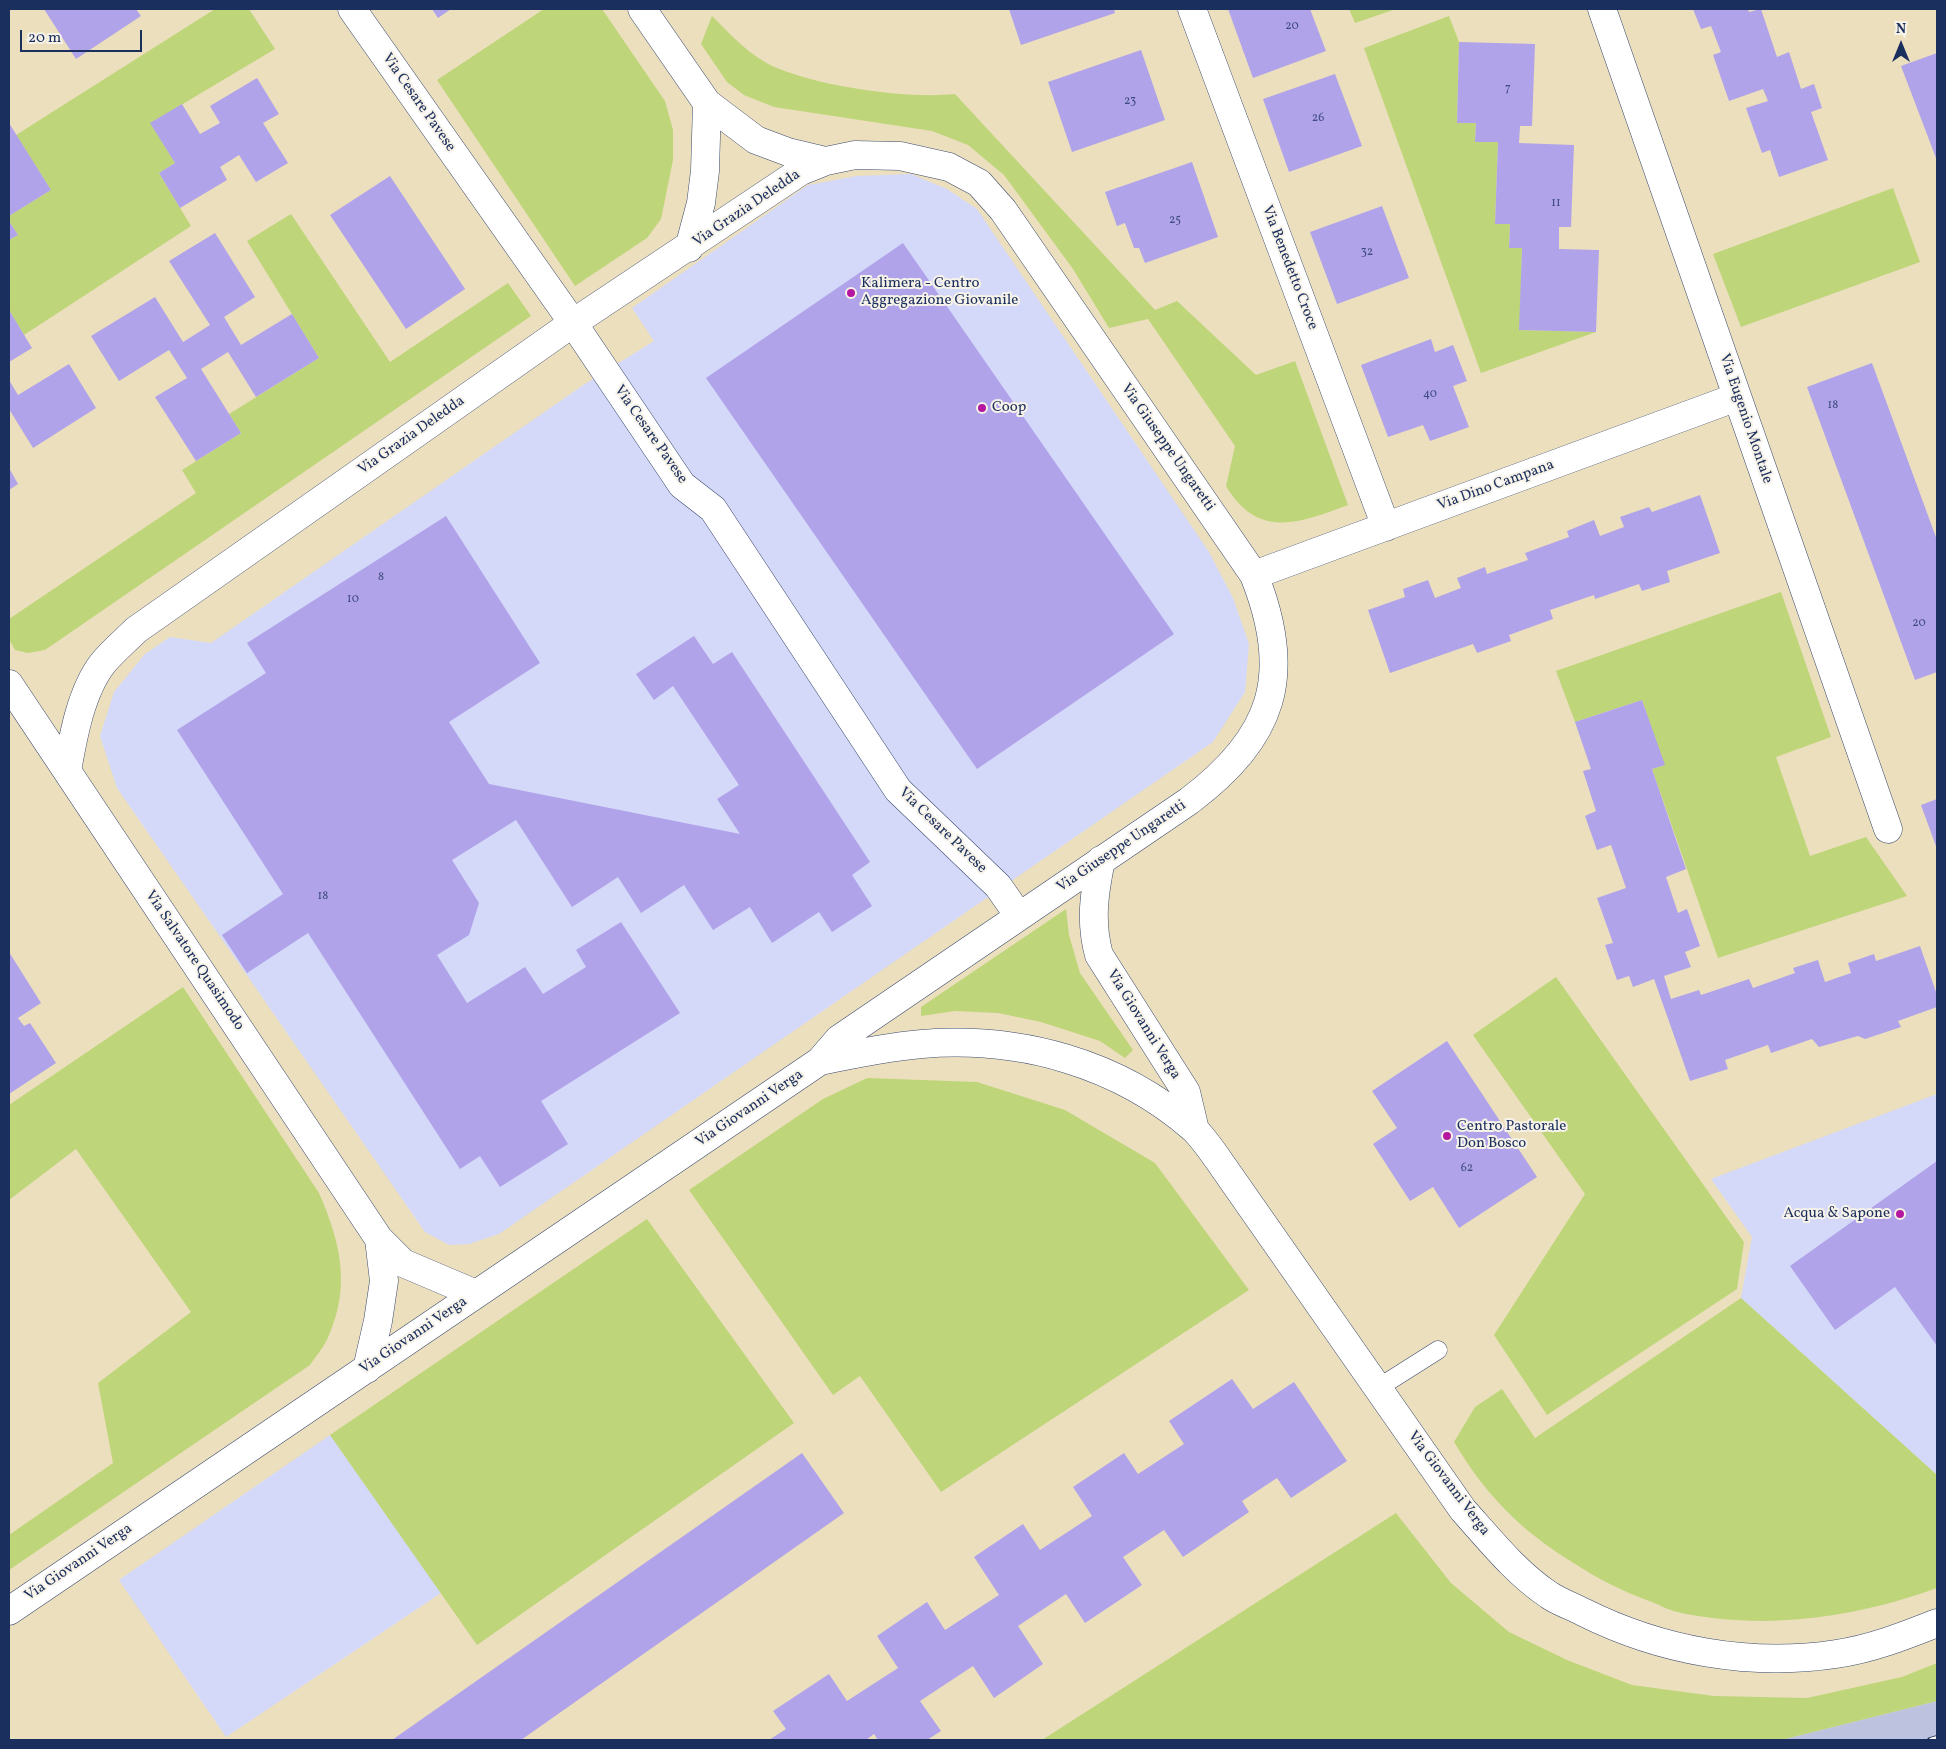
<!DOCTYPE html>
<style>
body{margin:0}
#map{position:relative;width:1946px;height:1749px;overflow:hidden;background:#ecdfbe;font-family:Vollkorn,serif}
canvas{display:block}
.frame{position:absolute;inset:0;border:10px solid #1b2f5e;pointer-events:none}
.north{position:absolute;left:1876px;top:20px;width:50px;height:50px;-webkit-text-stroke:4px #f7f3e8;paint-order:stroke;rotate:0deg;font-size:14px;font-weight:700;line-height:20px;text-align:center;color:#1b2f5e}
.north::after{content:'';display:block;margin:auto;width:18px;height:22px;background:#1b2f5e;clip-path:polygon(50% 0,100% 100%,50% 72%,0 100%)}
.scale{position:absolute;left:20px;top:30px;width:122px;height:22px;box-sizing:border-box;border:2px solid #1b2f5e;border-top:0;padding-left:6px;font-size:15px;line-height:18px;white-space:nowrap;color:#1b2f5e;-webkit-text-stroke:4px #f7f3e8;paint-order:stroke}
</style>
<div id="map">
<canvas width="1946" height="1749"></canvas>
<div class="frame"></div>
<div class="north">N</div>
<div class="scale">20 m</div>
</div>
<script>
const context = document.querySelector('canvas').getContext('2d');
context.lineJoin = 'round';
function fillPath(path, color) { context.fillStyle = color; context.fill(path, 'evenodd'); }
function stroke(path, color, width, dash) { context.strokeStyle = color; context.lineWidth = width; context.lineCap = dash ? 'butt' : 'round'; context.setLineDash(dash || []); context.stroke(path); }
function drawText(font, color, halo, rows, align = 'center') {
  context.font = font + ' Vollkorn,serif'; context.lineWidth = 4; context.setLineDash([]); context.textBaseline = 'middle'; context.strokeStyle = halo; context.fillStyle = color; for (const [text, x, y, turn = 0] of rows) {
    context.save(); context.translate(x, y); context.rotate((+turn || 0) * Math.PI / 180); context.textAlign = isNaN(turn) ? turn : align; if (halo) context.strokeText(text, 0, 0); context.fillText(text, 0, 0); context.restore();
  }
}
fillPath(new Path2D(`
 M911,174l36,15 30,20 232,343 24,46 16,46 -4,48 -32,50 -714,492 -30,10 -20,1 -24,-13 -308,-444 -17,-52 14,-44 31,-38 25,-17 41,6 371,-257 72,-45 -22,-33 176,-123 49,-9z
 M1937,1094v381l-196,-177 11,-61 -41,-58z
 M330,1435l111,158 -215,144 -107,-157z`), '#d4d8f9');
fillPath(new Path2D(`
 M1937,1701v39h-156z`), '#bdc3de');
fillPath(new Path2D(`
 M215,9h34l26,40 -124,74 24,40 -16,10 32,53 -167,109 -15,-25v-70l9,-5 -9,-14v-5l42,-26 -35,-55z
 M544,9h58l63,92 8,29v30l-12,59 -14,19 -72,48 -138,-206z
 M1349,9h47l-41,14z
 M712,16c19,19 40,42 65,52 46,19 130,31 178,26l200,216 22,-9 79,74 39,-14 53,144c-48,18 -90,35 -122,-19l9,-40 -87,-127 -39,9 -36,-59 -69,-94 -36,-30 -36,-14 -158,-24 -30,-12 -17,-13 -26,-38z
 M1449,16l10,26 -2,80 19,1 -1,19h23l-3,82h15l-1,23 13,1 -2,82 76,2 -115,41 -117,-325z
 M1893,188l27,74 -179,65 -28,-73z
 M291,214l99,148 118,-79 23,33 -486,334 -17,3 -13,-3 -6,-11v-20l187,-126 -14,-23 59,-37 -12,-19 90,-56 -72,-117z
 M1781,592l50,145 -55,20 34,99 56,-19 41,59 -189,62 -66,-189 12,-4 -22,-65 -67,22 -19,-51z
 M1066,909l3,26 11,38 53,77 -8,8 -25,-17 -59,-19 -43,-9 -43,-2 -34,5v-9z
 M1556,977l188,265 -7,47 -190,126 -53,-80 91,-141 -112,-159z
 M183,987l136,206c21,48 32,92 10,142 -4,11 -13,21 -19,30l-301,205v-35l104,-72 -15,-80 93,-71 -115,-163 -67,51v-95z
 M867,1078l110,4 88,28 90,53 94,127 -308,202 -81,-116 -27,19 -144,-205 134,-91z
 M647,1219l147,204 -317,222 -147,-210z
 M1741,1298l196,177v113c-83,30 -172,43 -260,24 -9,-2 -19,-8 -28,-11 -29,-11 -51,-22 -77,-39 -52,-32 -87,-68 -118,-120l21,-35 27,-18 33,49z
 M1396,1513l55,70 58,49 58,28 65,25 82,11 93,2 95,-21 35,-14v38l-156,39h-739z`), '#bfd579');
fillPath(new Path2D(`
 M44,9h92l5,7 -65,43z
 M432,9h19l-13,9z
 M1009,9h105l1,4 -94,32z
 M1228,9h82l16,42 -73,27z
 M1693,9h55l1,3 12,-3 16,48 12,-5 12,37 13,-5 8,24 -11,4 17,48 -49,17 -9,-27 -8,3 -16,-45 22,-7 -5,-12 -34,12 -16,-46 8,-3 -10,-26 -10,3z
 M1459,42l76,2 -3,82h-12l-1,17 55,2 -3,82h-12v22l40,1 -3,82 -77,-2 3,-82h-13l1,-24h-15l3,-82h-23l1,-19h-19z
 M1141,50l24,70 -93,32 -24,-70z
 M1937,53v104l-1,1 -35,-92z
 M1335,74l27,72 -73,26 -26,-73z
 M257,78l22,36 -16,9 25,40 -32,19 -17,-27 -19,12 7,13 -47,28 -21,-35 16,-10 -25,-40 32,-19 18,30 20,-11 -10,-17z
 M9,123l42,67 -42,26z
 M1192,162l26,75 -73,26 -6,-15h-5l-9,-25 -8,3 -12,-34z
 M390,176l75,113 -59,40 -76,-114z
 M1382,206l27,72 -72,26 -27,-72z
 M9,221l9,14 -9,5z
 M215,233l40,64 -31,20 17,28 51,-31 27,44 -63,39 -28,-45 -27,17 40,64 -45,28 -41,-64 32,-19 -18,-28 -50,31 -28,-45 64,-39 28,45 27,-17 -41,-64z
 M903,243l271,391 -197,135 -271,-391z
 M9,310l23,38 -23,14z
 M1431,339l4,13 18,-7 14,36 -14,5 16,41 -39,14 -7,-16 -35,12 -27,-72z
 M1872,363l65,177v132l-22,8 -108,-293z
 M69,364l27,44 -63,40 -24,-39v-29l9,15z
 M9,468l9,16 -9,6z
 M1700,495l20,58 -53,18 3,11 -28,9 -3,-7 -44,15 -1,-4 -44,15 3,9 -44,16 2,6 -34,12 -4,-9 -83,29 -22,-63 37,-13 -2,-8 25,-9 7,18 26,-10 -4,-10 28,-11 2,7 41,-14 -3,-7 44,-16 -2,-6 27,-11 6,16 24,-9 -4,-10 29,-10 3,5z
 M446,516l94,147 -91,59 40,62 251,50 -23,-35 22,-14 -66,-99 -19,14 -18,-26 58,-38 19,28 19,-12 138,210 -18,13 20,31 -40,26 -13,-20 -47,31 -22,-36 -37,23 -29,-45 -43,28 -23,-36 -46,30 -56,-87 -64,40 27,43 -10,32 -32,20 30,48 58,-36 18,27 43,-27 -10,-17 45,-28 59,91 -139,88 27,43 -68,43 -20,-31 -20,13 -152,-236 -61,40 -25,-38 61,-41 -106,-164 89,-57 -19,-30z
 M1642,700l23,65 -13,4 34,100 -20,8 12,36 9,-4 13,37 -15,6 6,15 -27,9 7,23 28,-9 2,5 48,-16 4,9 42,-15 -2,-5 25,-8 7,22 26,-9 -3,-10 26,-9 2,7 44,-15 17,49v12l-39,14 3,6 -36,12 -7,-3 -39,11 -7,-8 -41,14 -3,-8 -43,15 3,9 -38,12 -36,-102 -21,8 -4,-11 -12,4 -12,-35 8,-2 -16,-45 29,-10 -15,-43 -14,5 -12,-34 11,-5 -13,-40 8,-2 -16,-47z
 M1937,799v50l-16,-44z
 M9,952l32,51 -23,15 6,8 6,-3 26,40 -47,31z
 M1447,1041l90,136 -78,51 -26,-41 -23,14 -37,-57 24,-16 -25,-37z
 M1937,1161v185l-42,-59 -60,43 -45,-64z
 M1232,1379l21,30 41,-27 53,79 -56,37 -14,-20 -35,23 7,11 -66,45 -19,-27 -41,27 19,28 -57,38 -19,-29 -48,32 25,38 -49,34 -21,-32 -53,35 21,30 -14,9h-49l-4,-6 -8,6h-97l17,-11 -13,-18 56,-37 18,27 51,-33 -21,-32 50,-34 18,28 54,-35 -25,-38 49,-33 17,26 52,-34 -19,-29 51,-34 14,21 46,-30 -15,-23z
 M802,1453l42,60 -323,227h-129z`), '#b0a3e9');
const lane = new Path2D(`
 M1378,1388l60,-38`);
const street = new Path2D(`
 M352,9l221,314 109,162 31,24 185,281 100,96 21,30
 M1192,9l194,518
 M1602,9l286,820
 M689,248l12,-45 4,-32 2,-68
 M1254,575l483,-178
 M9,684l370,555 24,24 73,31
 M67,771c6,-34 14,-80 36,-108 10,-12 22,-22 33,-33l437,-307 228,-152 25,-10
 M1101,860c-7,34 -11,62 -2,95l87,137 9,38
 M820,1061c33,-7 68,-14 102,-17 98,-8 197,19 272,85 11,11 21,26 30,39l239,342c27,30 53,63 86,85 10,7 23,11 34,17 78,39 167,55 253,42 35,-5 68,-18 101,-31
 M367,1369l11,-48 6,-40 -5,-42
 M9,1611l811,-550 19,-22 350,-238c85,-64 105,-126 65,-226l-251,-365 -24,-27 -30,-16 -49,-11 -45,-1 -29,6 -38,-9 -32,-12 -49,-37 -65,-94`);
stroke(lane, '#3a496c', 19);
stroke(street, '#3a496c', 29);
stroke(lane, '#fff', 18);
stroke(street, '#fff', 28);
const rail = new Path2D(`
 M1930,1740l7,-2`);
stroke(rail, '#1b2f5e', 5.5);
stroke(rail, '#f7f3e8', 4, [11]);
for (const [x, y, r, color] of [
 [851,293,5,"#b5179e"],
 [982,408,5,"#b5179e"],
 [1447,1136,5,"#b5179e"],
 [1900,1214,5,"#b5179e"]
]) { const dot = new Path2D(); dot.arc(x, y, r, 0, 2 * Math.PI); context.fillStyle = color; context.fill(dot); stroke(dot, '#f7f3e8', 2); }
drawText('12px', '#404c81', null, [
 ["20",1292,27],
 ["7",1508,89],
 ["23",1130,102],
 ["26",1318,119],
 ["11",1556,204],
 ["25",1175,221],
 ["32",1367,253],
 ["40",1430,395],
 ["18",1833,406],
 ["8",381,578],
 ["10",353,600],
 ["20",1919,624],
 ["18",323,897],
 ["62",1467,1169]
]);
drawText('15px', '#1b2f5e', '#f7f3e8', [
 ["Via Cesare Pavese",418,103,55],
 ["Via Grazia Deledda",747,209,-34],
 ["Via Benedetto Croce",1289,268,69],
 ["Via Eugenio Montale",1745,419,71],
 ["Via Cesare Pavese",650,435,55],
 ["Via Grazia Deledda",412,436,-35],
 ["Via Giuseppe Ungaretti",1167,448,55],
 ["Via Dino Campana",1496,486,-20],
 ["Via Cesare Pavese",942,831,44],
 ["Via Giuseppe Ungaretti",1122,847,-34],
 ["Via Salvatore Quasimodo",194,961,56],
 ["Via Giovanni Verga",1143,1025,58],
 ["Via Giovanni Verga",750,1109,-34],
 ["Via Giovanni Verga",414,1336,-34],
 ["Via Giovanni Verga",1448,1484,53],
 ["Via Giovanni Verga",79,1563,-34]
]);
drawText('15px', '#1b2f5e', '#f7f3e8', [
 ["Kalimera - Centro",861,284],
 ["Aggregazione Giovanile",861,301],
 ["Coop",992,408],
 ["Centro Pastorale",1457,1127],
 ["Don Bosco",1457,1144],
 ["Acqua & Sapone",1890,1214,"right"]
], 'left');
</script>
